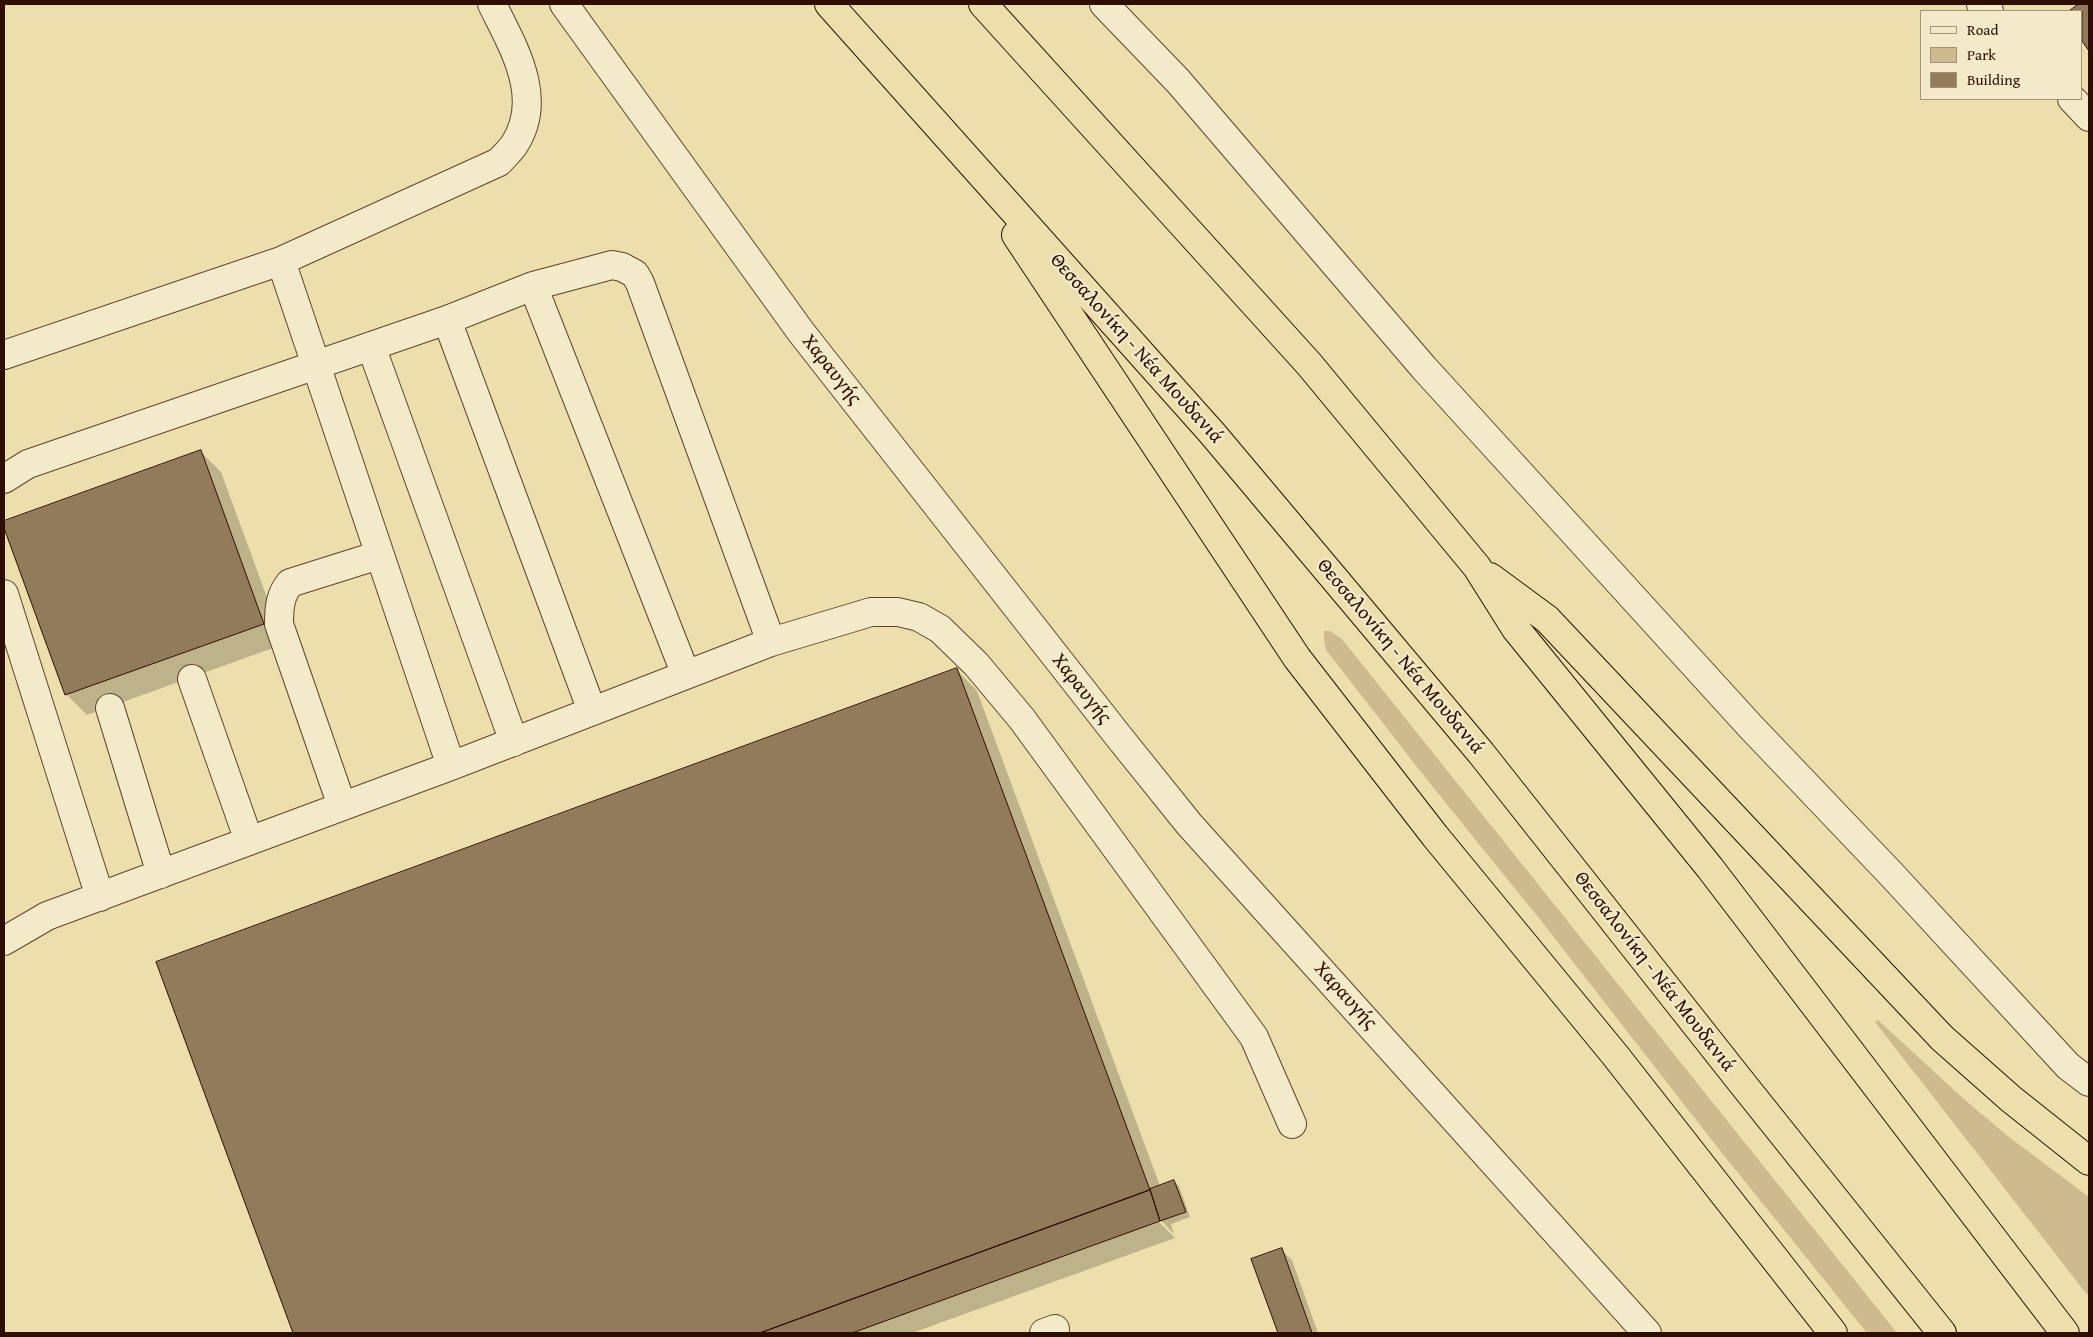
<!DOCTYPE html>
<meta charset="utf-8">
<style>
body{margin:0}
#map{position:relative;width:2093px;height:1337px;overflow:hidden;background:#eddfac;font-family:"Gentium Book Plus",serif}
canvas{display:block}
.frame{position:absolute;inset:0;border:5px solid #2e0e03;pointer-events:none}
.legend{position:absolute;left:1920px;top:10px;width:162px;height:90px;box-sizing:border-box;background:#f3eac9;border:1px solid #a4927a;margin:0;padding:6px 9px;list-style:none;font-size:15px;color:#2e0e03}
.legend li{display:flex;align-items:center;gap:10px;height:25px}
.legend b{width:25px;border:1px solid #a4927a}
</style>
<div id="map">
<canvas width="2093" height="1337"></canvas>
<div class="frame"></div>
<ul class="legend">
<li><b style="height:6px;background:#f3eac9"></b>Road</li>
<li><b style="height:14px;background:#cdbb8f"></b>Park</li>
<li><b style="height:14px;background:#917b5b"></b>Building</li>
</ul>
</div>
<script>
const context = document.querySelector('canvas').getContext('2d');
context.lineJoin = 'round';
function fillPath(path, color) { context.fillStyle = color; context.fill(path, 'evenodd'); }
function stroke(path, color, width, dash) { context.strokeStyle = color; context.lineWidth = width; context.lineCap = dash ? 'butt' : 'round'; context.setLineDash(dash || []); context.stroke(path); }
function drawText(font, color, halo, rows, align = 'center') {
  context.font = font + ' "Gentium Book Plus",serif'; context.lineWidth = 4.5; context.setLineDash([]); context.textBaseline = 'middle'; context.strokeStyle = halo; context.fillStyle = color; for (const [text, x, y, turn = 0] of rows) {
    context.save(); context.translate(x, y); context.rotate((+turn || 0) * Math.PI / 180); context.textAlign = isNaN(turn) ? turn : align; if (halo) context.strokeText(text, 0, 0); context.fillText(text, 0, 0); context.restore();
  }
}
fillPath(new Path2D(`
 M1324,631h6l12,8 555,694h-30l-153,-190 -172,-221 -114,-141 -102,-131 -2,-10z
 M1878,1020l87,80 44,37 80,60v100l-214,-275z`), '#cdbb8f');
fillPath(new Path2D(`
 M2081,4h8v45l-7,-10v-28h-11z
 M200,451l21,21 63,172 -197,71 -21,-21 -62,-171z
 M957,670l20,21 183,495 14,-5 5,5 11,31 -19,7 3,10 -17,-18 -2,2 20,20 -263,95h-618l-136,-370z
 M1281,1250l11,10 26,73h-38l-27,-73z`), '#0003');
const building = new Path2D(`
 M2079,4h10v47l-7,-10v-30h-13z
 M201,450l63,174 -199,71 -61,-167v-7z
 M957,668l193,522 -390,143h-467l-137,-371z
 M1174,1180l12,32 -26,9 -10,-32z
 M1150,1190l10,31 -308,112h-92z
 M1282,1248l30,85h-34l-27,-74z`);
fillPath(building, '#917b5b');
stroke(building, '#2e0e03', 1);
const minor = new Path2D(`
 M564,4l237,328 318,405 70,87 458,509
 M1104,4l74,77 246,287 326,358 142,149 176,191 21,16
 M1981,4l8,7
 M2072,99l17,18
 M281,261l170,505
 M533,286l153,389
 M447,320l145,391
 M371,346l143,396
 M4,355l277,-94 218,-99c5,-6 11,-11 15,-17 31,-47 -1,-98 -22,-141
 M4,479l24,-15 419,-144 86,-34 79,-21 10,2 13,7 5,9 131,359
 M4,594l96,303
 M192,679l57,162
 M110,708l51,166
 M342,806l-63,-182c0,-16 1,-29 11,-41l89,-28
 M4,941l43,-25 404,-150 320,-124 100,-30h27l21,5 21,12 36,35 46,55 232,318 38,87
 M1044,1333l11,-4`);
const highway = new Path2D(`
 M829,4l383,429 269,320 261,330 200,250
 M983,4l326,360 168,203 39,62 194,239 355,465
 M1016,235l281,423 138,178 180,219 218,278
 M1490,577l57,42 395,419 69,61 78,62`);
stroke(minor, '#5e422d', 30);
stroke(highway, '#2e0e03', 30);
stroke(minor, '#f3eac9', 28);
stroke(highway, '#eddfac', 28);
drawText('20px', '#2e0e03', '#f3eac9', [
 ["Θεσσαλονίκη - Νέα Μουδανιά",1136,349,48],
 ["Χαραυγής",831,370,52],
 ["Θεσσαλονίκη - Νέα Μουδανιά",1400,657,50],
 ["Χαραυγής",1081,689,52],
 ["Θεσσαλονίκη - Νέα Μουδανιά",1654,972,52],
 ["Χαραυγής",1345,996,48]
]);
</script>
